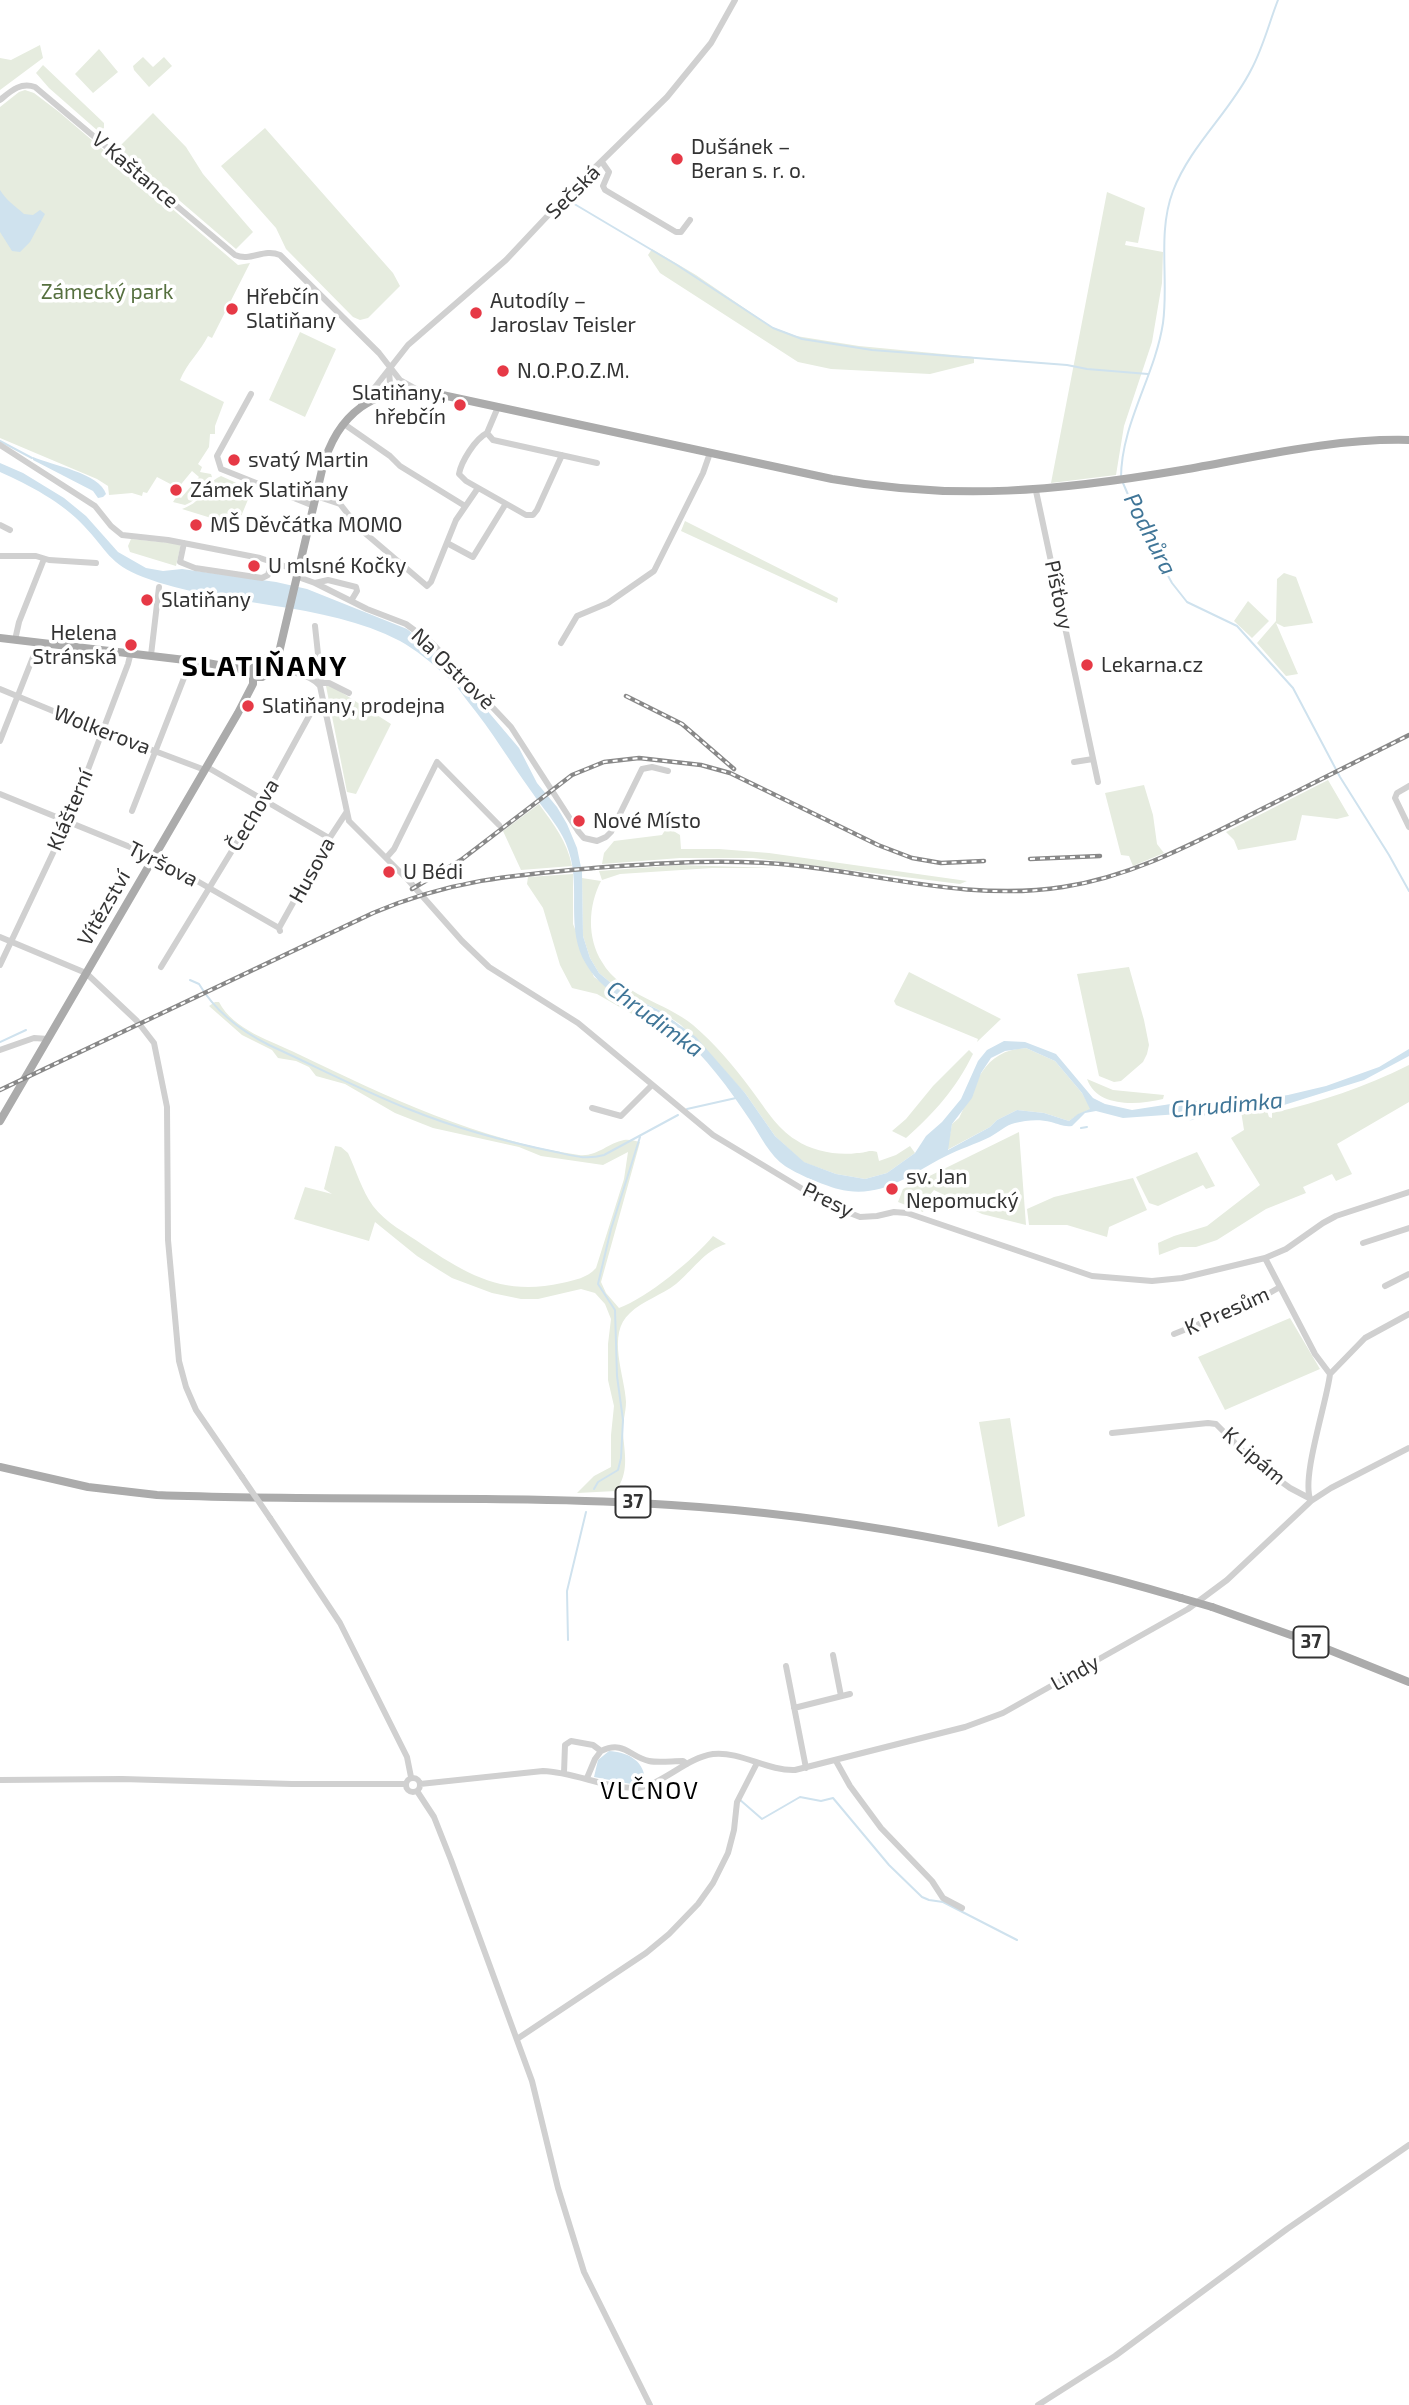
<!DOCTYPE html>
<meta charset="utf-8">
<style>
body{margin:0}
canvas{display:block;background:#fff}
</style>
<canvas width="1409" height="2405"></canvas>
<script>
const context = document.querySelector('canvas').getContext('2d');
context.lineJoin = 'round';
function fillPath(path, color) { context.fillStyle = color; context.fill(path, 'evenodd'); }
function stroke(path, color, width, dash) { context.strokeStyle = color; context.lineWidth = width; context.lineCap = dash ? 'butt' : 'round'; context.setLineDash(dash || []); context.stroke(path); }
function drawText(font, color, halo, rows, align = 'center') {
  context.font = font + ' "Exo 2",sans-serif'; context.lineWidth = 7; context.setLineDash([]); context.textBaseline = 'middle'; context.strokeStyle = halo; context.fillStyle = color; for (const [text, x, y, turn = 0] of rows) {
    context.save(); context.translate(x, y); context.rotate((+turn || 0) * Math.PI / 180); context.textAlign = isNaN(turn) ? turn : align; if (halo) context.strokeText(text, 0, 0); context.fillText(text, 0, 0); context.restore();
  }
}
fillPath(new Path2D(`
 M40,45l3,13 -43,32v-32l11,2z
 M99,49l19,23 -25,21 -18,-19z
 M143,57l10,10 11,-10 8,9 -23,21 -15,-17 -1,-4z
 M43,65l61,58v5l-6,3 -49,-43 -13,-15z
 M25,90l9,3 25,19 179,153 12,-2 -38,75 -4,-2c-8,16 -21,27 -28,44l44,22 -9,24v8h-5l-1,13 -11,17 4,3 -2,5 11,2 1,3c-12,9 -11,22 -27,28l-12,-3 4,-6 4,2 18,-21 -7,-6 -14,17 -21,-11 -10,16 -4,-1 -1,4 -10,-3 -23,2 -1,-9 -11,-7 -97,-41v-331l19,-15z
 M153,113l33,34 17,27 50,58 -17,17 -70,-60 -50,-39z
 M265,128l128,145 7,13 -32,32 -8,2 -7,-3 -67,-68 -10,-21 -55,-62z
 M1107,192l38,16 -7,35 -12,-2 -1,4 38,7 -1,31 -10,59 -28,84 -8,49 -65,8z
 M652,249l44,26 76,52 24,9 63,10 115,11v6l-44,11 -99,-5 -33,-7 -138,-89 -12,-18z
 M300,332l36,17 -31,68 -36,-17z
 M221,476l31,14 -15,36 -55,-17c25,-9 19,-24 39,-33z
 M685,521l153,77 -1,5 -156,-72z
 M131,539l50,5 -5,22 -46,-14 -2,-6z
 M1284,573l12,4 17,46 -29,4 -8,-4 22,51 -12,2 -29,-33 19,-22 1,-42z
 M1248,601l21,20 -17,17 -18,-17z
 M330,685l61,39 -35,70 -9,-2 -21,-106z
 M1328,780l21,36 -12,3 -35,-4 -6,25 -58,10 -4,-10 -8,-8z
 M1144,785l9,30 4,29 7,9 -31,13 -4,-10 -8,-1 -16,-62z
 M539,804c15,21 28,37 33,62l-51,4 -18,-39z
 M667,827l13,8 1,14h38l50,4 198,28 -7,3 -207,-26h-73l-78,6 2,-11 10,-12 48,-6z
 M680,865l95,3h-63l-92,6 -18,6 -3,-9z
 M573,874v50l21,53 77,52 -41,-16 -33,-19 -25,-6 -12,-23 -17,-57 -16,-24 1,-7z
 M582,878l19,3c-13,25 -14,57 1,81 19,33 63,40 91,63 21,18 41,41 57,63 14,18 26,40 46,52 16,11 42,16 61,13 9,0 12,-4 20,-1l2,9 17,-6 14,-9 5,7 -28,20 -22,6 -29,-5 -33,-12 -28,-26 -30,-43 -64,-68 -22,-15 -36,-17 -24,-20 -9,-15 -7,-22z
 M1129,967l15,53 5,25 -2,9 -4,8 -22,19 -7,1 -15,-6 -22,-102z
 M909,972l92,47 -24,23 1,-3 -82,-34 -2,-4z
 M215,1002h4c14,28 53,39 79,52 89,43 183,87 281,101 18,2 29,-12 45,-15 5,-1 11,1 16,2l-39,140 5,11 13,15c28,-10 75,-49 94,-72l13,8c-21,6 -34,27 -50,40 -14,11 -34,17 -46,29 -24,21 -5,63 -4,89 0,11 -4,21 -3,32 2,22 6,38 -7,57l-39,2 17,-17 17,-9v-32l3,-29 -6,-26v-36l3,-25 -6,-15 -10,-11 -14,-4 -43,10h-17l-29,-6 -40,-15 -13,-8 -22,-14 -42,-34 -6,19 -75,-22 11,-32 27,7 -8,-5 11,-43 6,1 7,6c8,17 14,38 25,53 13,17 33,27 50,39 46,31 82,51 139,38 13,-3 25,-5 34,-15l28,-89 4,-27 -25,13 -62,-9 -22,-9 -86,-19 -38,-15 -50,-29 -29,-8 -7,-9 -13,-6 -18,-3 -6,-8 -30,-15 -33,-29z
 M1026,1048l29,13 27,32 9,16 -12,5 -10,7 -25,-8 -27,-3 -20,10 -7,7 -43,23 5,-26 7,-6c17,-33 23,-68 67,-70z
 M969,1050l4,4c-18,36 -38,58 -67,84l-14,-7 14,-12 27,-33z
 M1409,1065v37l-72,42 15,30 -16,7 -4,-7 -29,13 3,6 -40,16 -49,31 -21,7h-16l-21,8 -1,-12 16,-7 33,-10 53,-41 -29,-47 13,-8 -3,-19 25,-3 3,9 3,1v-5c48,-11 93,-26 137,-48z
 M1087,1079l26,11 51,5 -1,4c-25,6 -66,9 -76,-20z
 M1019,1132l7,93 -44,-11 -48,-24 -6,7 -5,15 -25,-10 5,-13z
 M1197,1152l18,34 -9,3 -3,-4 -45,21 -9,-3 -13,-26z
 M1133,1178l14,32 -38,17 -2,10 -40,-12h-38l-2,-16 27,-12z
 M1290,1318l30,51 -95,41 -27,-53z
 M1010,1418l15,98 -27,11 -19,-105z`), '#e6ecdf');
fillPath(new Path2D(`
 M0,190c6,10 15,16 24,24l9,1 7,-5 5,4 -15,28 -10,10 -8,-1 -12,-19z
 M33,457c18,8 67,16 73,37l-3,3 -5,1 -5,-7 -60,-31z
 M0,463l23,10 41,25 22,18 32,36 28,16 17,3 19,-2 94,13 31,7 100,40 33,26 79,93 18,35 20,24 10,17 10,24 5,24 1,64 7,22 9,15 24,20 36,17 37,27 49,56 30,43 29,26 32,12 29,5 22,-6 28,-20 11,-17 16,-14 19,-23 17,-38 9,-11 17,-9 21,1 31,12 37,44 12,6 27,6 58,-9 64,-1 34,-5 38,-9 53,-19 30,-18v7l-45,24 -80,25 -43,6h-24l-28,10 18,-9 -84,6 -27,-7 -11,2 -13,13c-9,1 -13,-2 -21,-4 -11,-3 -25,-2 -36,1 -9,2 -16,9 -25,14 -14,7 -31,12 -46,20 -35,18 -64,43 -106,32 -15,-4 -41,-15 -53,-23 -15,-10 -25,-31 -35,-46 -21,-31 -44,-64 -74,-88 -30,-24 -70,-33 -90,-68 -21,-35 -5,-75 -17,-112 -6,-22 -25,-42 -38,-61 -21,-29 -39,-60 -62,-88 -7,-9 -14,-20 -23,-27 -14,-13 -30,-26 -46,-35 -76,-40 -175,-33 -257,-64 -34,-13 -36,-27 -59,-51 -22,-24 -55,-41 -84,-54zM1026,1048l29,13 27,32 8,16 -12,5 -9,7 -25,-8 -27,-3 -20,10 -7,7 -42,23 4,-26 20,-26 9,-25 10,-15 14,-7z
 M609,1751c17,1 34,8 36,28l-14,5 -37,-7 4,-17z`), '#cfe2ee');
stroke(new Path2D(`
 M571,202l106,63 96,63 29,11 70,11 195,15 20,4 61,5
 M0,441l32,17
 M1121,478c0,-54 34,-102 42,-155 6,-43 -6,-90 10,-132 17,-45 57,-79 78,-121 12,-22 18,-47 27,-70
 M1123,483l22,51 27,49 15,19 50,24 56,62 47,89 49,78 20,36
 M190,980l9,4c16,27 42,47 70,61 48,22 94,46 142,65 47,19 96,32 145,42 18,4 30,8 48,3l74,-40
 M0,1042l26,-12
 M687,1109l49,-11
 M1081,1128l6,-1
 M594,1489l4,-7 20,-12 3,-12 2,-38 -6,-44 -2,-66 -17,-26 13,-55 29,-92
 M568,1640l-1,-49 19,-79
 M739,1799l23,20 38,-22 21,4 12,-3 56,67 33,32 7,3 14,2 74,38`), '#cfe2ee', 2);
stroke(new Path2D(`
 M0,100c11,-9 20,-18 35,-13l200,168c16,7 28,-7 45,0l99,98 21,27 18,10
 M602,162l7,10 -6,14 2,4 71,42h5l9,-12
 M389,372l1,11 6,9
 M251,394l-34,62 4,13 93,37
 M361,405l47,-60 98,-85 64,-68 97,-95 44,-54 24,-43
 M344,424l46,32 10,10 65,40
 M487,433c-12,6 -26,29 -28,41l7,7 60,34h7l4,-5 25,-55
 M487,433l6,7 104,23
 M487,433l11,-26
 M0,445l95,61 16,20 11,9 46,5 92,18 39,13
 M1036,491l62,291
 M316,496l24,8 19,24 68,58 4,-4 25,-62 22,-32
 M0,525l10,5
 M184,543l-4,19 15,6 67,10 6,-3 4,-14
 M447,543l26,14 32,-52
 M0,556h36l13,4 47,3
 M298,577l17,6 52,26 39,15 27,20 78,83 67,104 6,7 13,3 9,-4 5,-5 31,-63 10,-2 16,4
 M315,583l13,-3 28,7 1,4 -6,10
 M315,626l6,56
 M15,640l4,-18 25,-63
 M561,643l16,-27 31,-13 46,-32 49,-98 7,-20
 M151,655l8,-68
 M277,663c13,12 33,10 43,23l29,135 60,60 53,60 27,26 89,56 135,112 116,70 31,12 17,-1 17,-4 13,1 185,63 60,5 30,-3 83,-20 21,-9 37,-26 13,-7 73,-24
 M319,683h10l20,10
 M0,689l99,41 106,40
 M0,741l39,-99
 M1074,762l19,-3
 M207,767l122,71
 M1409,786l-12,7 -2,5 14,29
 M0,794l157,64 122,70 1,3
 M132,811l59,-151
 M386,858l8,-9 43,-87 62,63
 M279,928l48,-86 19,-29
 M0,937l86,36 51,48 17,22 13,64 1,133 11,121 7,26 10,23 46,67
 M0,965l70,-148 58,-153 3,-12
 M161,967l105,-172 48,-88 10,-6
 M0,1050l34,-12 14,1
 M592,1108l29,8 31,-31
 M1363,1243l46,-15
 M1265,1258l50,96 15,20c-3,28 -30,106 -19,127
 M1385,1286l24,-12
 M1174,1334l78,-31 28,-16
 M1330,1374l35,-36 44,-24
 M1112,1433l96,-10 8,1 37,37 37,27 19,10
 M270,1518l70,105 67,134 4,20
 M833,1655l8,41
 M786,1666l20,102
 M794,1708l56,-14
 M836,1761l14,25 31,42 51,53 11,17 19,10
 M564,1773l1,-28 6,-4 22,4 8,6c23,-11 29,6 48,10 10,2 23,0 34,0l4,3
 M406 1785a7 7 0 1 1 14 0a7 7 0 1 1-14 0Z
 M587,1778l8,-19 6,-8
 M0,1780l122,-1 170,5h113
 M420,1784l123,-13c32,1 63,18 95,17 27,-5 48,-30 75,-34 28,-3 54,17 82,16l170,-43 38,-14 185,-104 39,-29 84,-79 20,-13 78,-40
 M417,1791l17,26 17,43 81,221 26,107 26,84 66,133
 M517,2039l129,-86 23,-19 29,-30 15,-21 15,-30 6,-23 3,-28 20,-39
 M1038,2405l77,-49 172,-127 122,-84`), '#d0d0d0', 6);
stroke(new Path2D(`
 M0,638l202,24 43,8 8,4
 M267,658l9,2 1,8 -15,9h-6l-4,-4 1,-5z
 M277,661l45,-191c14,-55 53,-87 111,-77l399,86c125,22 226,12 350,-9 75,-13 151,-32 227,-30
 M0,1121l238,-408 15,-29v-9
 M0,1467l88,20 69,8c172,7 343,-1 514,10 174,11 344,44 510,93
 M1212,1607l90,32 107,43`), '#ababab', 8);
const rail = new Path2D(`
 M626,696l56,28 52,45
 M1030,859l70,-3
 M412,889l49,-29 111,-85 32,-13 35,-4 62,7 29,8 148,72 34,13 29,5 43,-2
 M0,1090l373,-177c78,-33 139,-38 221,-45 69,-5 136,-10 206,-2 86,10 176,35 263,21 66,-10 123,-40 181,-69 55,-28 110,-55 165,-83`);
stroke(rail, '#888', 4.5);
stroke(rail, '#fff', 2, [5]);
stroke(new Path2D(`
 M242,1477l28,41`), '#d0d0d0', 6);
stroke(new Path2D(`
 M1181,1598l31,9`), '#ababab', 8);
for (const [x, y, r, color] of [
 [677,159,7,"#e63946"],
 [232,309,7,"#e63946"],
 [476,313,7,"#e63946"],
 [503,371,7,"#e63946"],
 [460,405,7,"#e63946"],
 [234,460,7,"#e63946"],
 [176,490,7,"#e63946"],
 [196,525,7,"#e63946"],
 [254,566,7,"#e63946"],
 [147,600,7,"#e63946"],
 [131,645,7,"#e63946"],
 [1087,665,7,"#e63946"],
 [248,706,7,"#e63946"],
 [579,821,7,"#e63946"],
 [389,872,7,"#e63946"],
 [892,1189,7,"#e63946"]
]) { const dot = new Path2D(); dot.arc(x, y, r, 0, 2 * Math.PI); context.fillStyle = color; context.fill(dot); stroke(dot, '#fff', 2.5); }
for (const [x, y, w] of [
 [633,1502,35],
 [1311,1642,35]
]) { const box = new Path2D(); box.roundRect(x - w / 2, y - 15.5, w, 31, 5); context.fillStyle = '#fff'; context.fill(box); stroke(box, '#333', 2); }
drawText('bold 19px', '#333', null, [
 ["37",633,1502],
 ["37",1311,1642]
]);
drawText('21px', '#333', '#fff', [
 ["Dušánek –",691,147],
 ["Beran s. r. o.",691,171],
 ["Hřebčín",246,297],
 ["Slatiňany",246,321],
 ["Autodíly –",490,301],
 ["Jaroslav Teisler",490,325],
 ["N.O.P.O.Z.M.",517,371],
 ["Slatiňany,",446,393,"right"],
 ["hřebčín",446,417,"right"],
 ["svatý Martin",248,460],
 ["Zámek Slatiňany",190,490],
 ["MŠ Děvčátka MOMO",210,525],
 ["U mlsné Kočky",268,566],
 ["Slatiňany",161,600],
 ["Helena",117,633,"right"],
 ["Stránská",117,657,"right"],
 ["Lekarna.cz",1101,665],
 ["Slatiňany, prodejna",262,706],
 ["Nové Místo",593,821],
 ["U Bédi",403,872],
 ["sv. Jan",906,1177],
 ["Nepomucký",906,1201]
], 'left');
drawText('21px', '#333', '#fff', [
 ["V Kaštance",135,170,40],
 ["Sečská",573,192,-45],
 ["Píšťovy",1059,595,78],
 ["Na Ostrově",453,669,44],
 ["Wolkerova",102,730,21],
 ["Klášterní",70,810,-67],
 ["Čechova",253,815,-59],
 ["Tyršova",163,864,27],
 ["Husova",312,870,-61],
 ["Vítězství",104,908,-60],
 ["Presy",828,1200,26],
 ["K Presům",1227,1311,-24],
 ["K Lipám",1254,1456,41],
 ["Lindy",1075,1673,-29]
]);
drawText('21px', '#56703f', '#fff', [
 ["Zámecký park",107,292]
]);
drawText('italic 23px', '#3f7597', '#fff', [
 ["Podhůra",1150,534,63],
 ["Chrudimka",655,1019,36],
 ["Chrudimka",1227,1105,-5]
]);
context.letterSpacing = '2px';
drawText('24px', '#000', '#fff', [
 ["VLČNOV",650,1791]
]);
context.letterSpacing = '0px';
context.letterSpacing = '2px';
drawText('bold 28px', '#000', '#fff', [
 ["SLATIŇANY",265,667]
]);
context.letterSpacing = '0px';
</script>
